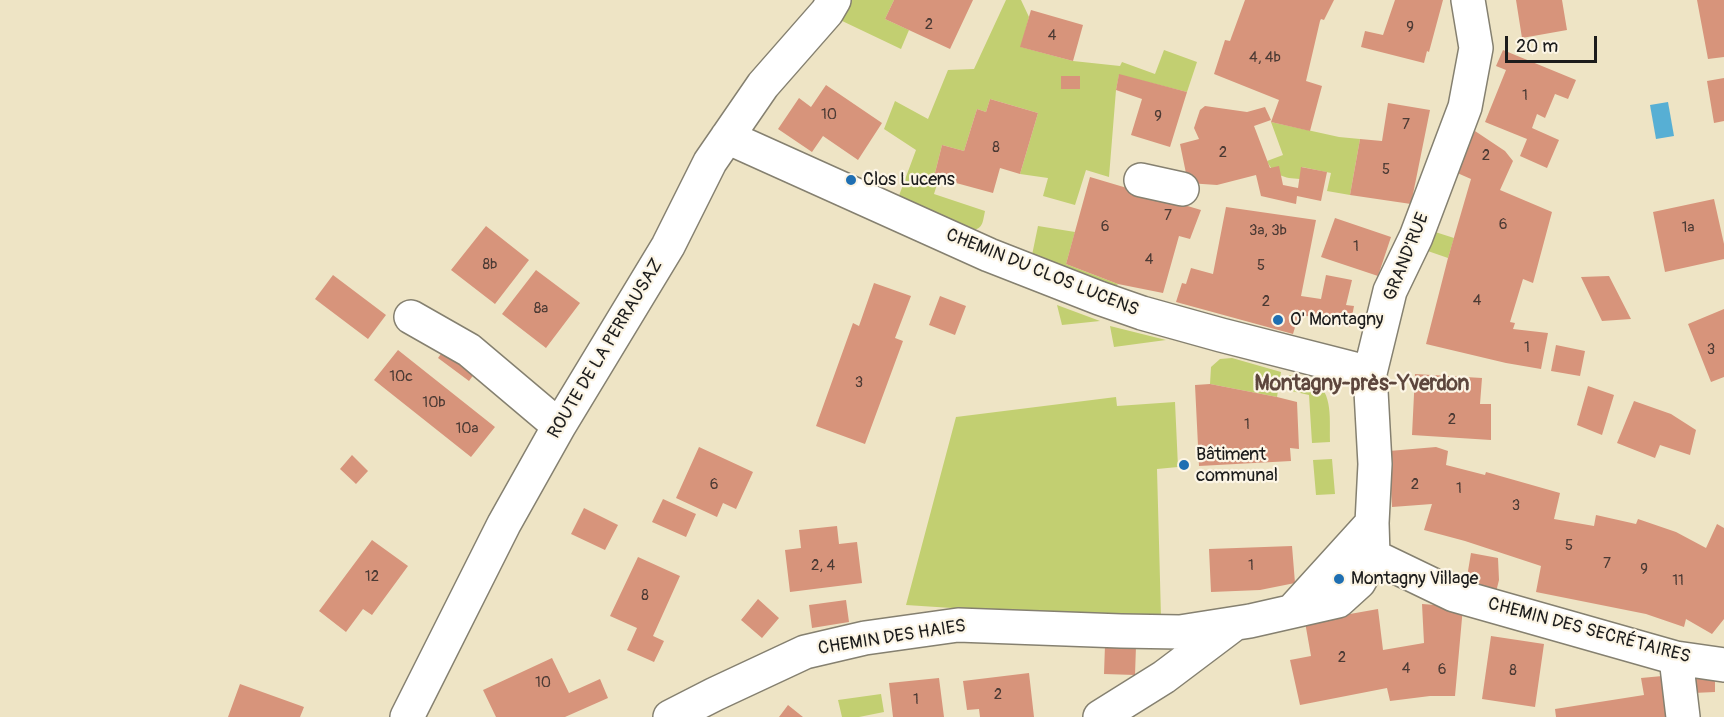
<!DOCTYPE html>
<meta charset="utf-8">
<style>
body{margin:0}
#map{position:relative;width:1724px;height:717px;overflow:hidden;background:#eee4c5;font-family:Pangolin,sans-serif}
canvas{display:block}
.scale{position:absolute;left:1505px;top:36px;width:92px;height:27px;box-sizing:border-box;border:3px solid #1c1c1c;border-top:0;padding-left:8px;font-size:18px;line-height:21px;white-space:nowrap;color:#1c1c1c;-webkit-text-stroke:4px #fcf5e5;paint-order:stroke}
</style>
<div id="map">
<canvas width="1724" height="717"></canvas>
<div class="scale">20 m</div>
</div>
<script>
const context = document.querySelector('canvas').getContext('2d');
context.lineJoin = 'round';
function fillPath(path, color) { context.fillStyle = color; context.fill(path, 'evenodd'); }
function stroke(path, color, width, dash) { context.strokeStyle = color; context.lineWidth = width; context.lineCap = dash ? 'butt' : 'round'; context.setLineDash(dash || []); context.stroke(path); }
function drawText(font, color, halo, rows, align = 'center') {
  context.font = font + ' Pangolin,sans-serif'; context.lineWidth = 4.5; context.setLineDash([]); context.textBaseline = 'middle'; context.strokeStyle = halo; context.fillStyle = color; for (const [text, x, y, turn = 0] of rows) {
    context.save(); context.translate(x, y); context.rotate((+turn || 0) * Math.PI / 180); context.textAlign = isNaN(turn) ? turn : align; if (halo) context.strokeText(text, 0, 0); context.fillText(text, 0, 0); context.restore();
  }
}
fillPath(new Path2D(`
 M851,0h43l-9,19 24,11 -8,19 -63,-30z
 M1006,0h15l8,17 -8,30 52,14 47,5 2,-4 33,12 9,-24 33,12 -10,30 -68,-17 -3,15 -7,87 -23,-7 -11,35 -32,-9 5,-18 -28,-4 18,-61 -48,-14 -4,13 -9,-3 -13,42 -22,-6 -8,32 5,1 -5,16 51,17c-3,15 -2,18 -19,21l-69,-31 19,-51 -32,-21 11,-28 33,18 20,-49 26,-1z
 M1271,122l68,15 21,2 -10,56 -23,-4 4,-18 -29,-6 -2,12c-16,-1 -26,-3 -33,-18l16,-6z
 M1038,226l37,6 -9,32 52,20 -6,6 -81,-30z
 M1429,230l25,8 -6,20 -26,-9z
 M1057,305l43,16 -38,4z
 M1110,326l56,14 -52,7z
 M1232,358l49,14 -4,25 -67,-13 1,-17 9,-8z
 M1289,375c8,2 17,3 24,6 21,10 16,41 17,61l-18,1 -3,-48 -22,-5z
 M1116,397l1,9 58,-4 3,65 -21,2 4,148 -148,-5 -107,-7 50,-188z
 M1332,459l3,35 -19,1 -3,-35z
 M881,694l3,18 -25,5h-17l-4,-17z`), '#c2cf71');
fillPath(new Path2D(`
 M1668,102l6,34 -18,3 -6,-34z`), '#57afd4');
fillPath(new Path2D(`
 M894,0h79l-23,49 -65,-30z
 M1245,0h89l-10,20 -3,-1 -1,2 -14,60 16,5 -12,45 -39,-9 8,-22 -65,-26 11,-34 5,1z
 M1395,0h48l-14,52 -2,-1 -3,12 -63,-16 4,-16 18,4z
 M1516,0h46l5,30 -45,8z
 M1697,0h27v57l-16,2z
 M1031,10l52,15 -10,36 -53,-14z
 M1503,50l73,30 -8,19 -13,-5 -10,24 -8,-4 -5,14 27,12 -12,28 -27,-12 7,-17 -42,-17 21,-52 -10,-4z
 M1119,74l68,18 -17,55 -39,-12 11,-36 -26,-9z
 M1061,76h19v13h-19z
 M1724,78v43l-10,2 -7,-42z
 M826,85l56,38 -24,37 -35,-24 -11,16 -34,-23 21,-31 12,9z
 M990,99l48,14 -18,61 -20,-6 -7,25 -59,-16 8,-32 22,6 13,-42 9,3z
 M1388,103l42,7 -19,94 -61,-9 10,-56 22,2z
 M1205,106l42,6 18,-5 6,13 -17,6 16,42 9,-2 4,19 15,3 3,-21 26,5 -6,29 -24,-5 -1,8 -35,-8 -5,-21 -39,10 -29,-2 -8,-39 19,-5 -5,-11 6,-18z
 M1475,131l30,20 8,10 -13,29 52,22 -19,71 -10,-4 -13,43 5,1 -2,6 35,4 -7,36 -35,-6 -80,-19 22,-86 23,-79 -16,-7z
 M1090,177l111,33 -11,29 -11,-3 -16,57 -45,-9 -52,-20z
 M1714,199l10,45v15l-59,13 -12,-60z
 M1226,207l90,13 -15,76 20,3 5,-24 26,5 -6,25 8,1 -4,21 -51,-13 -6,20 -117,-32 6,-19 4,1 5,-16 22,6z
 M1335,218l56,19 -13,39 -57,-19z
 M486,226l43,34 -34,44 -44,-34z
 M536,270l44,33 -34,45 -44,-34z
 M333,275l53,40 -18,24 -53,-40z
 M1609,276l22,43 -29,2 -21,-44z
 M874,283l37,13 -16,42 8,3 -38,103 -49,-18 37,-103 6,3z
 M940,296l26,10 -11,29 -26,-10z
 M1724,309v68l-13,5 -23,-58z
 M449,343l31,23 -11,15 -31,-23z
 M1556,345l29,6 -5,25 -29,-5z
 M398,350l97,77 -24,30 -97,-77z
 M1415,374l67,4 -2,26h11v36l-79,-5z
 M1210,384l67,13 20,5 2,47 -9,-1 1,13 -92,5 -4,-81z
 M1588,386l26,9 -12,40 -25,-10z
 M1634,401l37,13 25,16 -6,25 -30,-10 -5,13 -38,-15z
 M699,447l54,25 -17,37 -13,-6 -6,14 -41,-19z
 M1436,447l12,4 -2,14 39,10 1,-3 74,21 -6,26 40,7 2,-11 40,9 2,-5 38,13 30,16 11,-24 7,4v91l-12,15 -26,-15 -2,8 -38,-13 -110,-22 5,-26 -76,-25 -41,-11 8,-26 -40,3 -3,-56z
 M352,455l16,16 -12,13 -16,-15z
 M663,499l33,15 -10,23 -34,-15z
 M584,508l34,17 -13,25 -34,-16z
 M837,526l2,18 18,-2 5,41 -72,9 -5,-42 16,-2 -2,-18z
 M372,540l36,26 -36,49 -9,-6 -17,23 -27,-21z
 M1292,546l3,37 -35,7 -49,2 -2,-43z
 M1471,553l27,5 1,22 -4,16 -30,-7z
 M638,557l42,19 -27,60 11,5 -10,21 -27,-12 10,-22 -27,-12z
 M758,599l21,19 -17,20 -21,-18z
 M846,600l3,22 -37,6 -3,-23z
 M1422,604l41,3 -8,89h-25l-40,5 -3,-13 -87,17 -10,-45 21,-4 -6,-34 73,-13 5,41 41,-7z
 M1491,636l53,8 -9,63 -53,-8z
 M1105,645l31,1 -1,29 -31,-1z
 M552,658l17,35 31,-14 8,19 -43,19h-69l-13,-27z
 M1715,670v22l-22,1v-22z
 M1029,673l5,44h-54l-1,-8 -12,1 -4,-29z
 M1673,675l4,42h-121l-1,-8 89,-14 -3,-17z
 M939,678l5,39h-51l-4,-34z
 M240,684l64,23 -4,10h-72z
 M788,705l15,12h-24z`), '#d7947b');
const minor = new Path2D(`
 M727,137l262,118 110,43 43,15 79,22 149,38
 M1141,180l41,9
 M411,317l58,33 90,76
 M1373,556l81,39 222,63 48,7
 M1293,610l79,-87
 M1676,658l7,59
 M407,717l97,-193 55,-98 109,-180 42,-84 53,-77 64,-73 7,-12
 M670,717l45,-23 90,-42 60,-14 93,-13 163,6 59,1 70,-11 88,-20 21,-19 14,-26 -1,-33 3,-59 -5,-91 20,-82 26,-54 49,-130 11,-59 -8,-48
 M1100,717l64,-40 69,-52`);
stroke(minor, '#858070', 36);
stroke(minor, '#fff', 33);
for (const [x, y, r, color] of [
 [851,180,6,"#1f6fb2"],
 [1278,320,6,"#1f6fb2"],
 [1184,465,6,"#1f6fb2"],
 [1339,579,6,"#1f6fb2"]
]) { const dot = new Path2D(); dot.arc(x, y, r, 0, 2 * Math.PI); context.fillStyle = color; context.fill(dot); stroke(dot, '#fcf5e5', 2); }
drawText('15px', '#4b3a34', null, [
 ["2",929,25],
 ["9",1410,28],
 ["4",1052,36],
 ["4, 4b",1265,58],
 ["1",1525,96],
 ["10",829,115],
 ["9",1158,117],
 ["7",1406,125],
 ["8",996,148],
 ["2",1223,153],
 ["2",1486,156],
 ["5",1386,170],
 ["7",1168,216],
 ["6",1503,225],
 ["6",1105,227],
 ["1a",1688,228],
 ["3a, 3b",1268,231],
 ["1",1356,247],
 ["4",1149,260],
 ["8b",490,265],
 ["5",1261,266],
 ["4",1477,301],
 ["2",1266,302],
 ["8a",541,309],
 ["1",1527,348],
 ["3",1711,350],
 ["10c",401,377],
 ["3",859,383],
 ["10b",434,403],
 ["2",1452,420],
 ["1",1247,425],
 ["10a",467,429],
 ["6",714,485],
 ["2",1415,485],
 ["1",1459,489],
 ["3",1516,506],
 ["5",1569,546],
 ["7",1607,564],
 ["2, 4",823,566],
 ["1",1251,566],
 ["9",1644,570],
 ["12",372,577],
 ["11",1678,581],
 ["8",645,596],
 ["2",1342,658],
 ["4",1406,669],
 ["6",1442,670],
 ["8",1513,671],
 ["10",543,683],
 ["2",998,695],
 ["1",916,700]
]);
drawText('18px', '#1c1c1c', '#fcf5e5', [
 ["Clos Lucens",863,180],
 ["O' Montagny",1290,320],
 ["Bâtiment",1196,455],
 ["communal",1196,476],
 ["Montagny Village",1351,579]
], 'left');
drawText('18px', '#1c1c1c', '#fcf5e5', [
 ["GRAND'RUE",1407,257,-68],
 ["CHEMIN DU CLOS LUCENS",1042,273,22],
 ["ROUTE DE LA PERRAUSAZ",606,349,-59],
 ["CHEMIN DES SECRÉTAIRES",1589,631,15],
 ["CHEMIN DES HAIES",892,638,-9]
]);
drawText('bold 21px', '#5d463d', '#fcf5e5', [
 ["Montagny-près-Yverdon",1362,385]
]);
</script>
